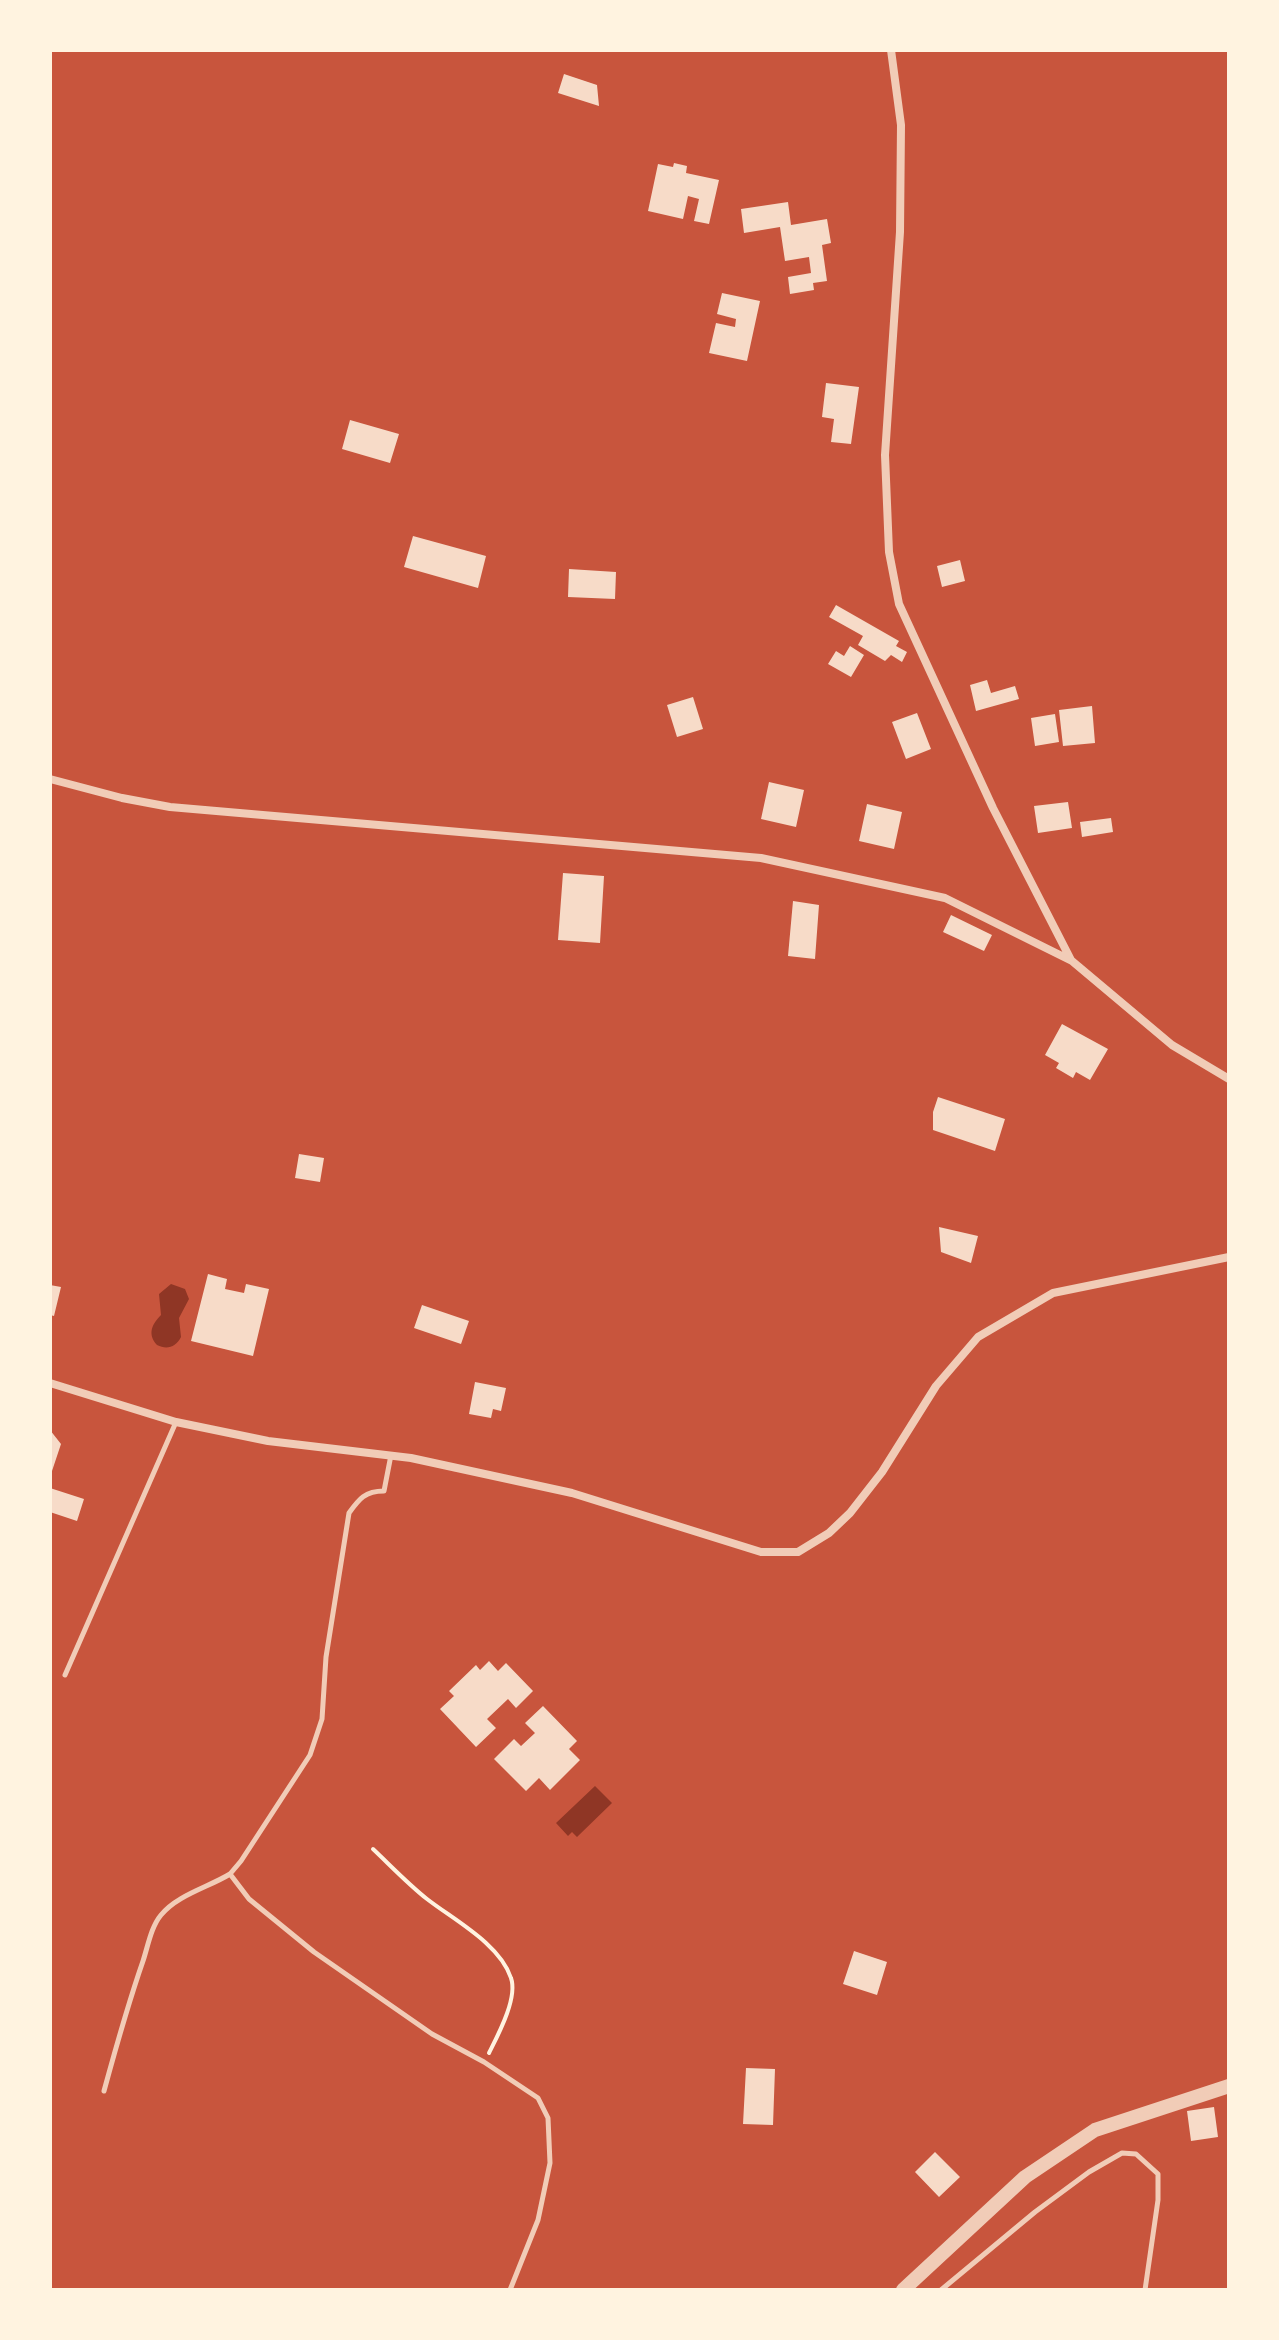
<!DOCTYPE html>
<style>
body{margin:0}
#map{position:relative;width:1279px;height:2340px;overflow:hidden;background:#c8553d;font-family:"Open Sans",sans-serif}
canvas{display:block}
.frame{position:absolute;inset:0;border:52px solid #fff3e0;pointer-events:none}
</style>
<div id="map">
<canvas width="1279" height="2340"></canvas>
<div class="frame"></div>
</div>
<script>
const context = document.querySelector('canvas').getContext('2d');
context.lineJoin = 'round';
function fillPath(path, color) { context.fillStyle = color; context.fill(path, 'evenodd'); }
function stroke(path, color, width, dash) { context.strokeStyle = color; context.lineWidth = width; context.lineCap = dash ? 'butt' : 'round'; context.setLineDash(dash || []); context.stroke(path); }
fillPath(new Path2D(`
 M171,1284l14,5 4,10 -10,19 2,19c-5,10 -14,13 -24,8 -10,-11 -5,-21 4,-30l-2,-21z
 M595,1786l17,17 -35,34 -5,-5 -4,4 -12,-13z`), '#8f3625');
fillPath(new Path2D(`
 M564,74l33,11 2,21 -41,-13z
 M674,163l13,3 -1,7 33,7 -10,44 -15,-3 5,-22 -11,-3 -5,23 -35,-8 10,-47 15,3z
 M788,202l3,23 36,-6 4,24 -9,2 5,36 -14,2 1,7 -24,4 -2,-17 23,-4 -2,-16 -24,4 -5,-34 -36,6 -3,-24z
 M722,293l38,8 -13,60 -38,-8 7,-30 19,4 1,-8 -19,-5z
 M826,383l33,4 -8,57 -20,-2 3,-23 -12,-2z
 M350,420l49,14 -9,29 -48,-14z
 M413,536l73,20 -8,32 -74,-21z
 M960,560l5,21 -23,6 -5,-21z
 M569,569l47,3 -1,27 -47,-2z
 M836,605l63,36 -3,5 11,6 -5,10 -11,-7 -6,6 -27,-16 5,-9 -34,-19z
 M850,646l14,9 -13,22 -23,-13 8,-13 8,5z
 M987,680l4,13 24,-7 4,13 -43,12 -6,-26z
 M693,697l10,32 -26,8 -10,-32z
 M1092,706l3,37 -32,3 -4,-36z
 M917,713l14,36 -25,10 -14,-37z
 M1055,714l4,28 -24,4 -4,-28z
 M769,782l35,8 -8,37 -35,-8z
 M1068,802l4,26 -34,5 -4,-27z
 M867,804l35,8 -8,37 -35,-8z
 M1111,818l2,14 -31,5 -2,-15z
 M563,873l41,3 -4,67 -42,-3z
 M793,901l26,4 -4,54 -27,-3z
 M951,915l41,20 -8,16 -41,-19z
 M1062,1024l46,25 -18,31 -14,-8 -3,6 -17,-10 3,-5 -14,-8z
 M938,1097l67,22 -10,32 -62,-21v-18z
 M299,1154l25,4 -4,24 -25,-4z
 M939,1227l39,9 -7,27 -30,-11z
 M208,1274l19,5 -2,10 19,4 2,-9 23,5 -16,67 -62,-15z
 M50,1285l11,2 -7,29 -4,-1z
 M422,1305l47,16 -8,23 -47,-16z
 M475,1382l31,6 -5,23 -8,-2 -2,9 -22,-4z
 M50,1430l11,14 -10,30h-1z
 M50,1488l34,11 -7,22 -27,-9z
 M489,1661l9,10 8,-8 27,28 -17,17 -8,-9 -21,20 9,9 -20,19 -36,-38 14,-13 -5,-5 27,-26 4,5z
 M543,1706l34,35 -8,8 11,11 -30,30 -11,-12 -13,13 -32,-32 20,-20 7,7 14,-13 -10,-10z
 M854,1951l33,11 -10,33 -34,-11z
 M746,2068l29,1 -2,56 -30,-1z
 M1214,2107l4,30 -27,4 -4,-30z
 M935,2152l25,25 -21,20 -24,-25z`), '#f7dbc8');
stroke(new Path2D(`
 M373,1849c18,17 35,35 54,50 27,21 73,45 84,79 7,20 -13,57 -22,75`), '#fff3e0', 4);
stroke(new Path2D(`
 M391,1455l-7,36c-19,0 -25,8 -35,22l-23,144 -4,62 -12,36 -69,106 -11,13 19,25 65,53 118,82 52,28 54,36 10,20 2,45 -12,57 -28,70
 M65,1675l111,-253
 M104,2091c12,-44 24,-87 39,-130 5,-15 8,-34 18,-46 16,-20 48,-28 69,-41
 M941,2290l94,-78 54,-40 33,-19 14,1 22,20v26l-13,90`), '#f1ccb7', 5);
stroke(new Path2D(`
 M891,50l10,75 -1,107 -15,223 4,97 10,52 94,204 78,152
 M50,779l72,19 48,9 591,51 184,40 127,63 100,84 57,34
 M50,1383l126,39 92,19 143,17 161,35 189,59h37l31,-19 21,-20 32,-41 54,-86 42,-49 75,-44 176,-36`), '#f1ccb7', 8);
stroke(new Path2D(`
 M903,2290l122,-113 70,-47 134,-44`), '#f1ccb7', 14);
</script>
